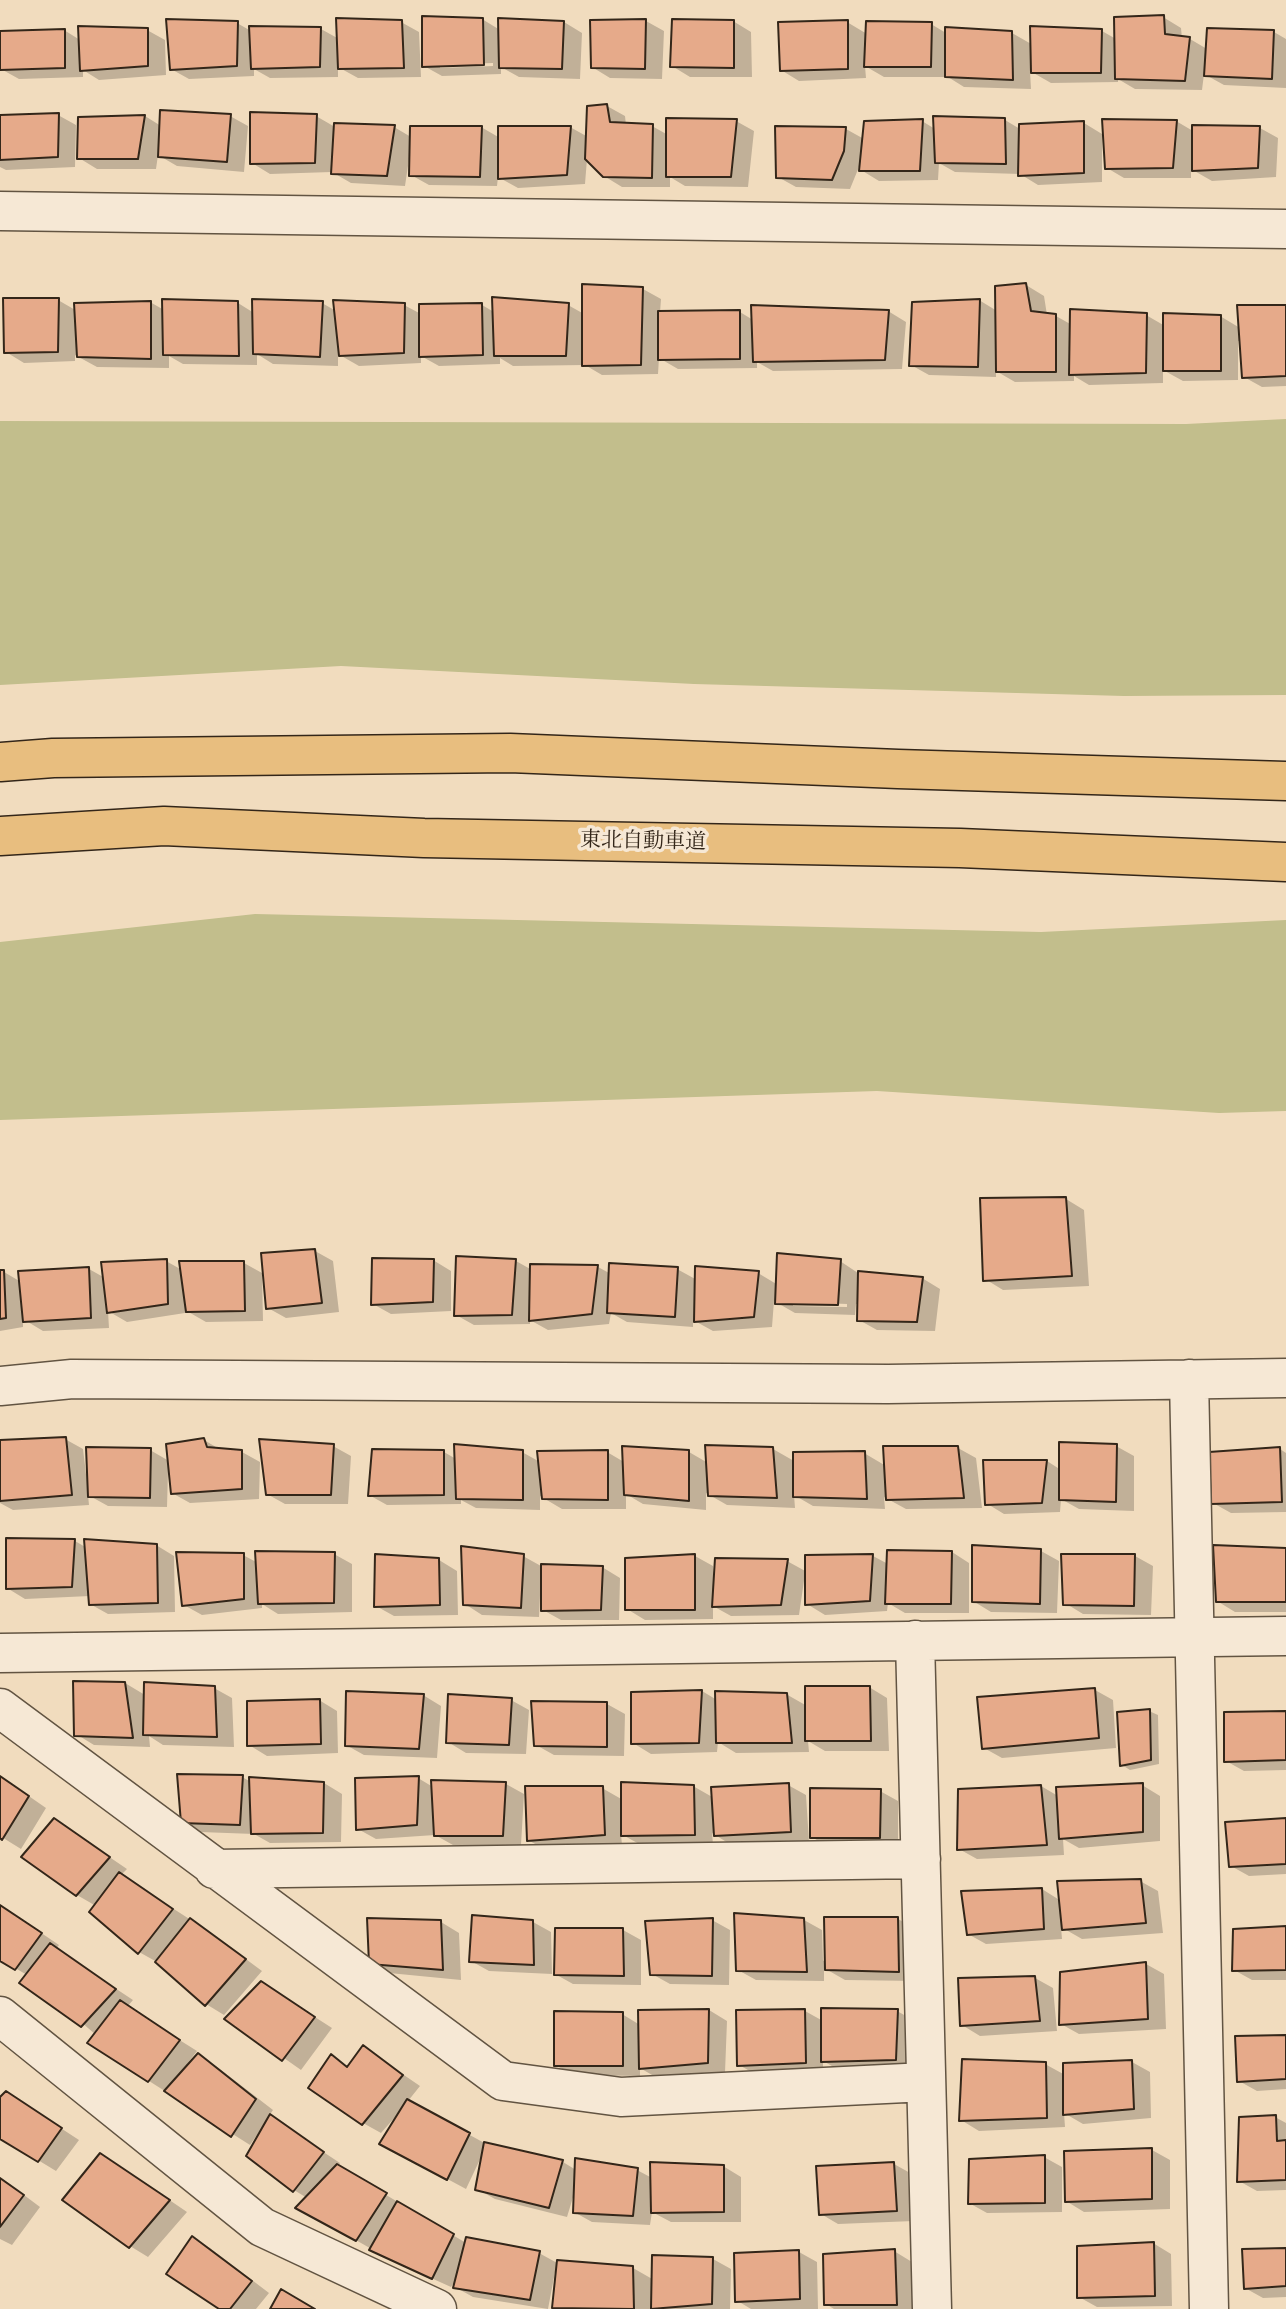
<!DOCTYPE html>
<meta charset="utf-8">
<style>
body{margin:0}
canvas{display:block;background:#f1dcbe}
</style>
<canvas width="1286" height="2309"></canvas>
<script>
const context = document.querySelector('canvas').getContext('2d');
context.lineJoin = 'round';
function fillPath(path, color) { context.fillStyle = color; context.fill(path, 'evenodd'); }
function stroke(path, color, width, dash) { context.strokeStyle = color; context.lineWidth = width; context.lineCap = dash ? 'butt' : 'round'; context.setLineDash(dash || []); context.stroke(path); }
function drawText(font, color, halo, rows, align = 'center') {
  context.font = font + ' Alegreya,"Noto Serif JP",serif'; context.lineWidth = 7; context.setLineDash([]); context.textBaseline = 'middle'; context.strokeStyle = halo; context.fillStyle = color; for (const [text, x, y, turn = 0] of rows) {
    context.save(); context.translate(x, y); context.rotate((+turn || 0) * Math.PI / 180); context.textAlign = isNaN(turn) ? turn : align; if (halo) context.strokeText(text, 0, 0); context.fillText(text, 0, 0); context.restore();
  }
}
fillPath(new Path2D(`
 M1286,419v276l-162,1 -430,-12 -353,-18 -341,19v-264l1186,3z
 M255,914l786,18 245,-12v191l-67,2 -342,-22 -877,29v-178z`), '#c2be8c');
fillPath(new Path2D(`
 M1163,17l18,11 1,10 8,1 17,10 67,-17 12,7v49l-62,-3 -20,-11 -2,16 -67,-1 -17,-10v3l-67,1 -21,-12 1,18 -67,-2 -16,-10h-64l-19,-11 1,12 -67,3 -18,-11 66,-48 20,12 64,-10 15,9h66l21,12 -1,-17 70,3 14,8z
 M482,19l18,11v-11l64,3 18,11 -2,46 -61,-2 -18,-10v7l-59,2 -18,-10zM493,63v3l-53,2v-3z
 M646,21l18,10 -2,48 -52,-1 -18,-11z
 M733,21l18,11 1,45h-62l-18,-11z
 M401,22l18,10 2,45 -63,1 -20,-11v10l-68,1 -16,-9v7l-65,3 -18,-10 66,-46 14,8 70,-2 18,10z
 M64,30l16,10 67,-10 18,10 1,35 -67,5 -16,-10v7l-64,2 -18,-10 -1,-37z
 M607,106l18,10 1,9 26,1 16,9 68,-14 18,10 -6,56 -63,-1 -15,-9v10h-48l-18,-11 -17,-17 -2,25 -67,4 -20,-11 -1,9 -68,-1 -18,-10v-15l-2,-1 -4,27 -54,-3 -19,-11 -62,2 -18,-11 64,-47 19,11h59l17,10 70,-10 19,11 70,-11 18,10z
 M58,115l18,10 -1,42 -69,3 -6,-3v-50z
 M145,116l16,10 69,-10 18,10 -4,46 -67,-6 -19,-11 -2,14h-59l-18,-11z
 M1005,120l15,9 64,-6 18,11v48l-64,3 -18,-11 -65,-2 -16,-9 -1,17 -59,1 -18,-11v-8l-11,27 -54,-2 -18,-10 -1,-50 69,2 18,10 58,-18 13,8z
 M1176,121l17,10 67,-3 18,10 -2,39 -64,4 -21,-12v9h-67l-17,-10z
 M1026,285l18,11 3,19 9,1 16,9 74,-10 19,11 55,-10 20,12 46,-22v80l-24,1 -18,-10 -3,-36h-3v39l-55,1 -20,-11v13l-74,2 -15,-9v5l-59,1 -19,-11v6l-67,-2 -18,-10 68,-65 18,11z
 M643,289l18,10 -1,14 80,-1 13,8 135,-9 18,11 -4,47 -129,2 -16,-9v6l-79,1 -19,-11 -1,16 -56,1 -17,-10 -72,1 -13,-8v6l-61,2 -18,-10v7l-62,3 -21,-12v12l-65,-2 -16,-10v11l-74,-1 -14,-8v12l-72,-1 -22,-12v6l-51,2 -18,-11 52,-52 19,11 73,-9 14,8 74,-7 16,10 68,-10 14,8 68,-6 17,9 61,-9 12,7 74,-7 16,9z
 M1066,1199l18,11 5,76 -86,4 -18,-11z
 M315,1251l18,10 6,51 -53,6 -18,-10z
 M433,1260l18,11v40l-60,3 -18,-10z
 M166,1261l16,9 62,-7 18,10 1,48 -57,1 -21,-12v3l-58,9 -19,-11 1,17 -66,3 -20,-12v8l-23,4v-59h4l17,10 68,-13 16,9z
 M516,1261l16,9v-5l66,2 13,7 66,-5 20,11 61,-7 20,12 62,-24 18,12 64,5 18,11 -5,42 -58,-1 -18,-10v-16h-3l-1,11 -60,-2 -21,-12 -2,26 -59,4 -20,-11v7l-66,-5 -16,-9 -2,11 -61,6 -18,-10v4l-56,1 -18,-10zM793,1302l54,2v3l-54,-1z
 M65,1439l18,10 3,25 64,-24 19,11 35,-21 17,10 21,2 18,10 -1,37 -69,4 -18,-10 -2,-21h-2l-1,35 -59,-1 -20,-11 1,10 -76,5 -13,-7v-61z
 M333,1446l18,10 -3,48h-63l-18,-10z
 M1116,1446l18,10v55l-55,-2 -18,-10 -1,13 -56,2 -18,-11 -1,-42h62l14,9z
 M958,1448l18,10 6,50 -76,1 -22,-12 1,12 -72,-3 -19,-11 1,13 -68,-3 -21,-12v17l-63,-6 -17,-10v15h-64l-22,-13v14l-64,-2 -15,-8v4l-74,1 -18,-10 75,-43 12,7 66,-7 18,10 67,-10 17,10 65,-10 19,11 65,-14 21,12 70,-8 22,13z
 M1280,1449l6,4v59l-55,1 -18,-10z
 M8,1539l67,2 12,7 69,-3 18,11 1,56 -67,2 -18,-10v-8l-65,3 -18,-11z
 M1286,1550v62h-51l-18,-11z
 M1041,1551l18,10 -2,52 -66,-1 -18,-11z
 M952,1552l17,11v50h-64l-17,-10 -1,8 -62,4 -18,-11v-30h-2l-6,41 -68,1 -18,-10v13l-68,1 -18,-11 68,-53 18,10v10h3l71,-15 20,11 66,-16 15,8z
 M334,1554l18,10v48l-74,2 -16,-10v4l-60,7 -18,-10 59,-50 15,8z
 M523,1556l18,10 61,1 18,11 -1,42h-58l-18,-10v-14h-3l-1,21 -57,-2 -17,-11z
 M1135,1556l18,10 -2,49 -68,-1 -18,-11z
 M439,1560l18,11 1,44 -64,1 -18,-10z
 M125,1683l20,12 69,-7 18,10 2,49 -71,-2 -14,-9 1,11 -56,-2 -18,-11z
 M869,1687l18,11 2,53h-64l-17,-10 1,11 -73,1 -18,-11 -1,10 -66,2 -18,-11 -1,-50 70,-2 15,9 69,-6 21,12z
 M1095,1690l18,10 3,48 -114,10 -18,-10z
 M423,1695l18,11 -4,52 -73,-3 -18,-10z
 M319,1700l18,11 1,42 -71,3 -18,-11z
 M511,1700l18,10 -3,44 -60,-1 -18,-11z
 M607,1704l18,10 -1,42 -70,-1 -18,-10z
 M1149,1711l9,4 1,49 -29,6 -8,-5z
 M1286,1713v57l-42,1 -18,-10z
 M0,1776l46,32 -25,41 -21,-13z
 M242,1777l9,5 73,1 18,11 -1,48 -71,1 -16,-9 -54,-2 -18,-10z
 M418,1778l15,9 73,-3 18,10 -3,51h-68l-18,-10 -59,4 -18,-10z
 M788,1785l18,10 3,47 -76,4 -21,-13 1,11 -72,1 -20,-11 1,11 -76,5 -18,-10 74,-52 21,12 70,-14 21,12z
 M1142,1785l18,11v45l-81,7 -16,-9 1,16 -87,4 -18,-10 82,-63 17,10z
 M880,1791l18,10v46l-69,1 -17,-11z
 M55,1820l72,49 -6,6 87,56 54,40 -38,44 -18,-11 -49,-42 -18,-10 -43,-46 -19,-11z
 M1286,1820v54l-37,2 -18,-10z
 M1140,1881l18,10 5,42 -81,6 -21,-12 1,12 -76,5 -18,-10 74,-45 19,12z
 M0,1905l59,40 -3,4 77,51 -6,7 70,44 -10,13 3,1 8,-9 18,10 57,44 -4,6 71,47 -2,3 128,77 73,10 20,11 74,4 21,12 59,-21 18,10 -1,40h-173l-3,-2 4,-34 -3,-1 -7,37 -75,-12 -18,-10 2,-9 -6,9 -62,-28 -91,-52 9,-9 -13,-8 -31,-60 -2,-1 -11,16 -101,-64 -122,-106 -27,-16z
 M898,1919l18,10 1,52 -72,-1 -21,-12v13l-68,-1 -18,-10 66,-50 18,10 1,31z
 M712,1920l18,10 -1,55 -59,-1 -18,-10z
 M441,1922l18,11 2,47 -72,-7 -18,-10z
 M533,1922l18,10 1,42 -63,-3 -18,-10z
 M1286,1928v52h-34l-18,-10z
 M623,1930l18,10v45l-68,-1 -18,-10z
 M1146,1964l18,10 2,55 -87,5 -18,-10z
 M1035,1978l18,10 4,43 -77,5 -18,-11z
 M262,1983l70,45 -31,42 -74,-52z
 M709,2010l18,11 -2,52 -66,6 -19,-11v8l-67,-1 -18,-10 67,-51 18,11z
 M805,2011l18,10 74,-10 18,10 -2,49 -72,1 -18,-10v11l-66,3 -18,-10z
 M1286,2037v52l-29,2 -18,-10z
 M363,2047l57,39 -12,15 80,44 75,17 13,8h61l15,8 71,-12 18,11v45h-70l-19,-10 -2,13 -58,-3 -18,-10v-18l-7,23 -72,-18 -18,-10 6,-36 -17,36 -67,-36 -3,-37 -15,17 -18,-10 -32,-66 18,10z
 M1132,2062l18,10 1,46 -68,6 -19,-11 1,14 -86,4 -18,-11 84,-56 20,11z
 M7,2093l72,47 -23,31 -56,-34v-37z
 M1275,2117l11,6v67l-29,1 -18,-10z
 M1152,2150l18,10v49l-86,3 -18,-11z
 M1044,2157l18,10v45l-75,1 -18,-10z
 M894,2164l18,10 2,47 -76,3 -17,-10z
 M118,2165l69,47 -39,45 -18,-11z
 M0,2177l40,30 -28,38 -12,-6z
 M193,2238l17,10 59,45 -13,16h-34z
 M1153,2243l18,11 1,52 -75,1 -18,-10z
 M1286,2249v48l-23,1 -18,-10z
 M894,2251l18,11 2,47h-80l-8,-5z
 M799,2252l18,10 1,47h-67l-15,-9v-45z`), '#0003');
const building = new Path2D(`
 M1164,15l1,19 25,3 -5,44 -70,-2 -1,-62z
 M422,16l61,2 1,47 -62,2z
 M336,18l66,2 2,48 -66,1z
 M498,18l66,3 -2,48 -63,-1z
 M166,19l72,2 -1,45 -67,4z
 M646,19l-1,50 -54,-1 -1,-48z
 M672,19l62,1v48l-64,-1z
 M848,20v49l-68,2 -2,-49z
 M866,21l66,1 -1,45h-67z
 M78,26l70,2v38l-68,5z
 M249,26l72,1 -1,40 -69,2z
 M1030,26l72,3 -1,44h-70z
 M945,27l67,4 1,49 -68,-3z
 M1207,28l67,2 -2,49 -68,-3z
 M65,29v39l-65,2v-39z
 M607,104l3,18 43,2 -1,54 -49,-1 -18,-18 2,-53z
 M160,110l71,4 -4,48 -69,-5z
 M250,112l67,2 -2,49 -65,1z
 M59,113l-1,44 -58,3v-45z
 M145,115l-7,44h-61l1,-42z
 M933,116l72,2 1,46 -71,-1z
 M666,118l71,1 -6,58h-65z
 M923,119l-3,52h-61l5,-50z
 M1102,119l75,1 -4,48 -68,1z
 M1084,121v52l-66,3 1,-52z
 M334,123l61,2 -8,51 -56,-2z
 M1192,125l68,1 -2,42 -66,3z
 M410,126h72l-2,51 -71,-1z
 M498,126h73l-4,49 -69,4z
 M775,126l71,1 -2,24 -12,29 -56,-2z
 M1026,283l5,28 25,3v58h-60l-1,-86z
 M582,284l61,3 -2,78 -59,1z
 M492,297l77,6 -3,53h-72z
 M3,298h56l-1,54 -54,1z
 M162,299l76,2 1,55 -76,-1z
 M252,299l71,2 -3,56 -67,-3z
 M980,299l-2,68 -69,-1 3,-64z
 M333,300l72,3 -1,50 -65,3z
 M151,301v58l-74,-2 -3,-54z
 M482,303l1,52 -64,2v-53z
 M751,305l138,5 -4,50 -132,2z
 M1237,305h49v71l-44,2z
 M1070,309l77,4 -1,60 -77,2z
 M740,310v49l-82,1v-49z
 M1163,313l58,2v56h-58z
 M1066,1197l6,79 -89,5 -3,-83z
 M315,1249l7,54 -56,6 -5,-56z
 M777,1253l64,6 -3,46 -63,-1z
 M456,1256l60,3 -4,56 -58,1z
 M372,1258l62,1 -1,43 -62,3z
 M167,1259l1,45 -61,9 -6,-51z
 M179,1261h65l1,50 -59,1z
 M609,1263l69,4 -3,50 -68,-4z
 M530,1264l68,1 -6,49 -63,7z
 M695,1266l64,5 -5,46 -60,5z
 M89,1267l2,51 -68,4 -5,-51z
 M0,1270h4l2,48 -6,1z
 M858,1271l65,6 -6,45 -60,-1z
 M66,1437l6,58 -72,6v-61z
 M204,1438l3,9 35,3v39l-71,5 -5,-50z
 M259,1439l75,5 -3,51h-65z
 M1059,1442l58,2 -1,58 -57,-2z
 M454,1444l69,6v50l-67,-1z
 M705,1445l68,2 4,51 -69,-2z
 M622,1446l67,4v51l-65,-6z
 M883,1446h75l6,52 -78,2z
 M86,1447l65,1 -1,50 -62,-1z
 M1280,1447l2,55 -71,2 -2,-52z
 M372,1449l72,1v45l-76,1z
 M608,1450v50l-66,-1 -5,-48z
 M865,1451l2,48 -74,-2v-45z
 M983,1460h64l-5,43 -57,2z
 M6,1538l69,1 -3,48 -66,2z
 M84,1539l73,5 1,59 -69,2z
 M972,1545l69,4 -1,55 -68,-2z
 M1213,1545l73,3v54h-70z
 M461,1546l63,8 -3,54 -58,-3z
 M887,1550l65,1 -1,53h-66z
 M255,1551l80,1 -1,51 -76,1z
 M176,1552l68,1v46l-62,7z
 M375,1554l64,4 1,47 -66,2z
 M695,1554v56h-70v-52z
 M873,1554l-3,47 -65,4v-50z
 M1061,1554h74l-1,52 -71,-1z
 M715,1558l73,1 -7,46 -69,2z
 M541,1564l62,2 -2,44 -60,1z
 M73,1681l52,1 8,56 -59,-2z
 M144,1682l71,4 2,51 -74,-2z
 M805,1686h65l1,55h-66z
 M1095,1688l4,50 -117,11 -5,-52z
 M702,1690l-3,53 -68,1v-52z
 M346,1691l78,3 -5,55 -74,-3z
 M715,1691l72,2 5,50h-76z
 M448,1694l64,4 -3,47 -63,-2z
 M320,1699l1,45 -74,2v-45z
 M531,1701l76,1v45l-73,-1z
 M1150,1709l1,51 -31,6 -3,-54z
 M1286,1711v49l-62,2v-50z
 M177,1774l66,1 -3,50 -59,-2z
 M0,1776l29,20 -27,44 -2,-2z
 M419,1776l-2,49 -61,5 -1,-52z
 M249,1777l75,5 -1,51 -72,1z
 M431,1780l75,2 -3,54h-69z
 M621,1782l73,3 1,50 -74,1z
 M789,1783l2,49 -77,4 -3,-49z
 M1143,1783v49l-84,7 -3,-52z
 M1041,1785l6,60 -90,5 1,-61z
 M525,1786h78l2,49 -78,6z
 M810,1788l71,1 -1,49h-70z
 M54,1818l56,39 -34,39 -55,-39z
 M1286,1818v46l-57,3 -4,-45z
 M119,1872l54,37 -35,45 -49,-42z
 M1141,1879l5,44 -84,7 -5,-49z
 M1042,1888l2,41 -77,6 -6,-44z
 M0,1905l42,28 -27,37 -15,-9z
 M734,1913l70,5 3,54 -71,-1z
 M472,1915l61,5 1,45 -65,-3z
 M824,1917h74l1,55 -74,-2z
 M190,1918l56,41 -41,47 -50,-44z
 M367,1918l74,2 2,50 -74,-6z
 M713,1918l-1,58 -62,-1 -5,-54z
 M1286,1926v44l-54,1 1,-42z
 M555,1928h68l1,48 -70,-1z
 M50,1943l66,46 -35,38 -62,-44z
 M1146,1962l2,57 -89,6 1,-53z
 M1035,1976l5,45 -80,5 -2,-48z
 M261,1981l54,36 -33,44 -58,-42z
 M120,2000l60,40 -32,42 -61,-39z
 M821,2008l77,1 -2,51 -75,2z
 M709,2009l-1,54 -69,6 -1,-59z
 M805,2009l1,54 -69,3 -1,-56z
 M554,2011l69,1v54h-69z
 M1286,2035v44l-49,3 -2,-46z
 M363,2045l40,30 -41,50 -54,-37 23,-34 16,13z
 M198,2053l58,46 -25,38 -67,-46z
 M962,2059l84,3 1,56 -88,3z
 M1132,2060l2,49 -71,6v-52z
 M6,2091l56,37 -24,34 -38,-23v-42z
 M407,2099l63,34 -23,47 -68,-36z
 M270,2114l54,38 -31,40 -47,-36z
 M1276,2115l1,26 9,-1v40l-49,2 2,-65z
 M484,2142l79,18 -14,48 -74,-18z
 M1152,2148v51l-87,3 -1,-51z
 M100,2153l70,47 -41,48 -67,-48z
 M1045,2155v48l-77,1 1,-45z
 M575,2158l63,10 -5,48 -60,-3z
 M650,2162l74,3v47l-73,1z
 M894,2162l3,49 -78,4 -3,-49z
 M337,2164l50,29 -31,48 -61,-33z
 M0,2178l24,17 -24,32z
 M397,2201l57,33 -22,45 -63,-29z
 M192,2236l60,45 -22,28h-11l-53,-35z
 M466,2237l74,14 -10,49 -77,-12z
 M1154,2242l1,54 -78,2v-52z
 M1286,2248v38l-42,3 -2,-40z
 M895,2249l2,56h-73l-1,-51z
 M799,2250l1,49 -65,3 -1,-49z
 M652,2255l61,2 -1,47 -61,5z
 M557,2260l76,6 1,43 -82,-1z
 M281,2289l34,20h-45z`);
fillPath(building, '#e6aa8a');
stroke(building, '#332619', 2);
const minor = new Path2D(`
 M0,211l1286,18
 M1189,1379l20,930
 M0,1386l72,-7 816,5 398,-6
 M915,1640l17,669
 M0,1653l1286,-17
 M0,1708l503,373 118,16 305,-15
 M214,1869l707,-10
 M0,2016l262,211 175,82`);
const motorway = new Path2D(`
 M0,762l53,-4 457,-5 388,16 388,12
 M0,836l164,-10 260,12 536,10 326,14`);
stroke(minor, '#625442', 41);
stroke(motorway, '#332619', 41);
stroke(minor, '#f6e8d5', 38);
stroke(motorway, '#e8be7f', 38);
drawText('21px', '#332619', '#f6e8d5', [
 ["東北自動車道",643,842,1]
]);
</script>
